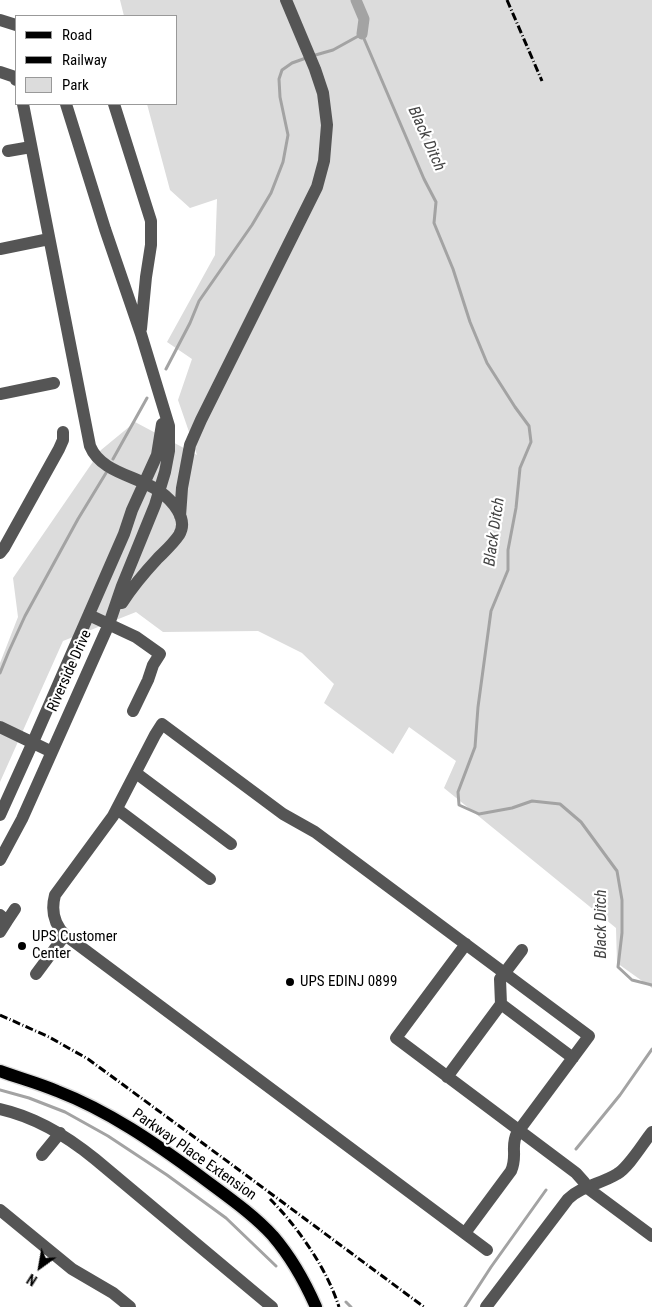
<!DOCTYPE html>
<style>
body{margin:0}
#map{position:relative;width:652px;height:1307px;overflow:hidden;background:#fff;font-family:"Roboto Condensed",sans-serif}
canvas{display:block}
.legend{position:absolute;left:15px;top:15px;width:162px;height:90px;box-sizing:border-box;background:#fff;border:1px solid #999;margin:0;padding:6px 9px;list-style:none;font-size:15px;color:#000}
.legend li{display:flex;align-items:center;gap:10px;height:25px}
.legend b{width:25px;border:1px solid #999}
.north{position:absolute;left:15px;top:1242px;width:50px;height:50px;-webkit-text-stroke:4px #fff;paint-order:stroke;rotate:212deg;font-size:14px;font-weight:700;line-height:20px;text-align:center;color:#000}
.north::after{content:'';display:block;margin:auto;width:18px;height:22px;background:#000;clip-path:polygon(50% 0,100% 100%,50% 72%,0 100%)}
</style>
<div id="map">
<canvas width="652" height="1307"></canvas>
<ul class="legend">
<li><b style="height:6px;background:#000"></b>Road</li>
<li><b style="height:6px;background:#000"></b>Railway</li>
<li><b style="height:14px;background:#dcdcdc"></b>Park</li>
</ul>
<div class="north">N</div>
</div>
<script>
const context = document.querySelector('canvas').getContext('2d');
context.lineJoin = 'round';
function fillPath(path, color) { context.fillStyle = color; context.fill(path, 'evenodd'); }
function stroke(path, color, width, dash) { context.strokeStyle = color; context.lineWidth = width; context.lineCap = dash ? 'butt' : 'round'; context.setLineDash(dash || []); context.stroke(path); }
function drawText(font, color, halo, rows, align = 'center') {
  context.font = font + ' "Roboto Condensed",sans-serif'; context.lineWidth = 4.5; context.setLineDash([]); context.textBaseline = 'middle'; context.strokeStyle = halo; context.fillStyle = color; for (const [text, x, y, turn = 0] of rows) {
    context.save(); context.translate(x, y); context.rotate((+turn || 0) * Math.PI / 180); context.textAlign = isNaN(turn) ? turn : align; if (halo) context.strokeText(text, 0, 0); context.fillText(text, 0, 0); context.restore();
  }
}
fillPath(new Path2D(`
 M120,0h532v988l-35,-25 -1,-35 -172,-140 12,-27 -47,-34 -16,27 -69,-51 10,-19 -32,-31 -44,-22 -95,1 -27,-20 -73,29 -63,141v-119l18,-46 -5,-39 88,-128 34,-28 62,33 -19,-55 14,-41 -25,-17 48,-87 2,-56 -27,9 -20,-18 -23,-86h29v-88h-52z`), '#dcdcdc');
stroke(new Path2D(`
 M312,56l21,-6 29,-16 62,145 12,23 -2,21 19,46 17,53 17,41 28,44 14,19 2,16 -11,26 -4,40 -8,42v20l-17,41 -13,96 -3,40 -17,45 1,13 20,9 33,-6 20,-7 28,3 21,18 36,49 5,29v33l-4,34 14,13 20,5
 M166,369l24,-46 9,-22 53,-76 19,-32 12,-31 5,-27 -8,-38 -1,-18 3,-9 10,-7 14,-5
 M113,459l34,-61
 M0,673l9,-22 16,-35 53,-97 28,-46
 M0,1090l29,8 36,14 43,24 59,39 59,43 50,48
 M576,1149l44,-54 32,-46
 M346,1302l5,5
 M465,1307l26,-40 55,-77`), '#a3a3a3', 3);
stroke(new Path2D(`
 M356,0l8,19 -2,15`), '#a3a3a3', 11);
const major = new Path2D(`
 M0,1071c19,7 38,12 57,20 52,20 98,52 143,85 25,19 52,37 73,60 18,21 32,46 43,71`);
stroke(major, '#dbdbdb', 15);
stroke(new Path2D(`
 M0,20l16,5
 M0,72l15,5 1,3
 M23,104l67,342c11,27 48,30 69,45 13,9 30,28 20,44 -6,9 -14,16 -21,23 -13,14 -25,28 -36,45
 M114,104l37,117v24l-5,32 -5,52
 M8,151l23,-4
 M0,249l49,-10
 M0,394l54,-11
 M180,516l2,-28 8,-43 11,-25 116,-233 7,-26 3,-36 -4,-32 -8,-24 -29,-69
 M0,553l4,-5 55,-99 4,-9v-8
 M89,615l47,22 24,17 -7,11 -5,15 -15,31
 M0,727l52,25
 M136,773l95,71
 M117,809l93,70
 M0,815l33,-73 91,-208 8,-24 25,-55 5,-31
 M0,860l22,-41 87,-195 13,-38 33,-81 10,-33 4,-21v-25l-28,-92 -36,-105 -39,-125
 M0,915l7,6 -7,11
 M7,921l8,-12
 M466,944l-70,94 180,135 8,9 2,5 66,49
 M36,974l29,-39
 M501,1004l72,54
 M447,1077l54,-73 -1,-25 22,-29
 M0,1109c36,8 67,27 95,50l177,148
 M42,1155l18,-22
 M0,1210l72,59 41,24 17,14
 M465,1233l46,-62c7,-16 -1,-24 6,-38l72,-97 -274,-204 -32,-18 -121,-90 -7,11 -42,81 -58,79c-4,15 -1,29 10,40l422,315
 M486,1307l82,-108c13,-13 33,-15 49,-25 12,-7 26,-31 35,-42`), '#555', 12);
stroke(major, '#000', 12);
stroke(new Path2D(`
 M507,0l35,81
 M0,1015l49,22 39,22 143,105 193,143
 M270,1199c28,28 57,70 69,108`), '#000', 3, [8, 2.5, 1, 2.5]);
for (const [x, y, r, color] of [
 [22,946,5,"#000"],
 [290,982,5,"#000"]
]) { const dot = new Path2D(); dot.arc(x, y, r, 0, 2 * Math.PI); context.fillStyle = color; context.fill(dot); stroke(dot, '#fff', 2); }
drawText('15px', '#000', '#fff', [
 ["Riverside Drive",70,671,-66],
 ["Parkway Place Extension",194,1155,35]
]);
drawText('15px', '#000', '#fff', [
 ["UPS Customer",32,937],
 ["Center",32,954],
 ["UPS EDINJ 0899",300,982]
], 'left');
drawText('italic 16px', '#444', '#fff', [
 ["Black Ditch",426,139,66],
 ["Black Ditch",495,532,-82],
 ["Black Ditch",602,924,-90]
]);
</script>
